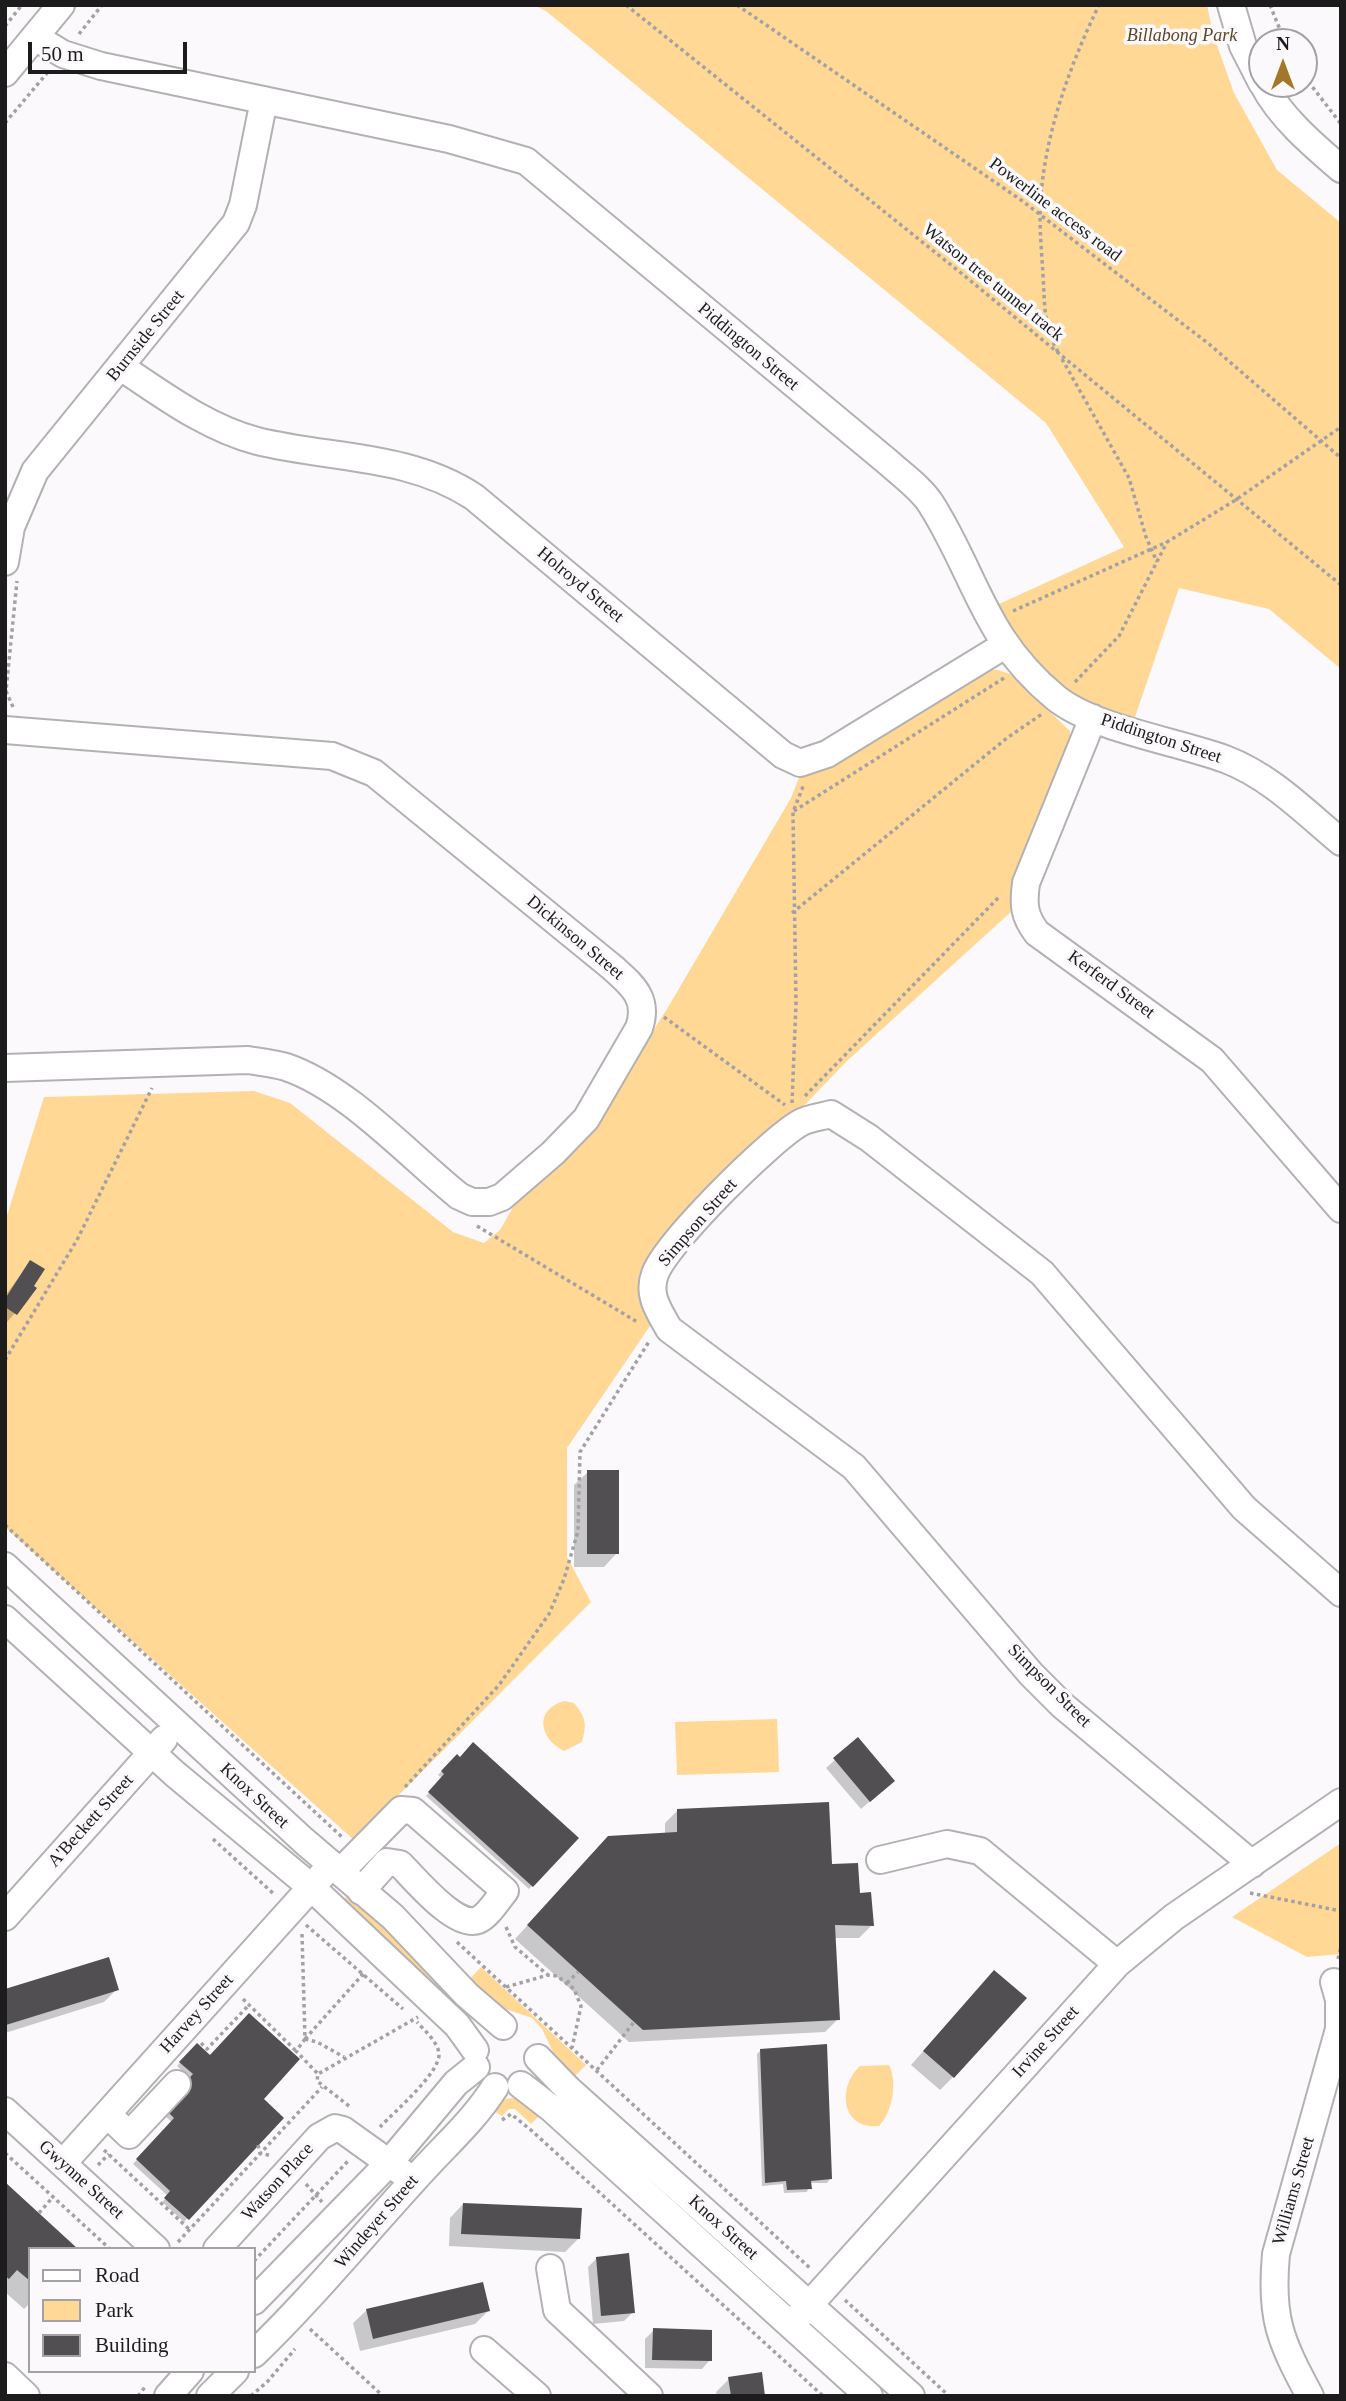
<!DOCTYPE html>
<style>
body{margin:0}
#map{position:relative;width:1346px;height:2401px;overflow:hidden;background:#fbf9fc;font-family:"Times New Roman",serif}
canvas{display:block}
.frame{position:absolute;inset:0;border:7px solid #1d1c1d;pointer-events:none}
.legend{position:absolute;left:28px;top:2247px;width:228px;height:126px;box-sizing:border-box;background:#fbf9fc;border:2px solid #a2a1a3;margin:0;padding:9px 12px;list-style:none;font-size:21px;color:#1d1c1d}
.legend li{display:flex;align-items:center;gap:14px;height:35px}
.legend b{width:35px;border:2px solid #a2a1a3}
.north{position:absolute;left:1248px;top:28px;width:70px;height:70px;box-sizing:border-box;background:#fbf9fc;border:2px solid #a2a1a3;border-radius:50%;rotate:0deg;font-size:19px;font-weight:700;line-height:28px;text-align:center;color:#1d1c1d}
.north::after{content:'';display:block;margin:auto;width:24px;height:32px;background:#a17827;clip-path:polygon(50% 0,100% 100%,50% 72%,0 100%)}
.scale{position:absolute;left:28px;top:42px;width:159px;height:32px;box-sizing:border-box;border:4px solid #1d1c1d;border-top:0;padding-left:9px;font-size:21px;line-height:24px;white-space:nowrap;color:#1d1c1d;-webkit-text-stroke:5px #fbf9fc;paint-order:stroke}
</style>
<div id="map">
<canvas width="1346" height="2401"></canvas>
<div class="frame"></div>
<ul class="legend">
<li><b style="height:9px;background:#fff"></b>Road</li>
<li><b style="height:19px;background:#ffd896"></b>Park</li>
<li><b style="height:19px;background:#514f52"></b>Building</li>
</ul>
<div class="north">N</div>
<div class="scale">50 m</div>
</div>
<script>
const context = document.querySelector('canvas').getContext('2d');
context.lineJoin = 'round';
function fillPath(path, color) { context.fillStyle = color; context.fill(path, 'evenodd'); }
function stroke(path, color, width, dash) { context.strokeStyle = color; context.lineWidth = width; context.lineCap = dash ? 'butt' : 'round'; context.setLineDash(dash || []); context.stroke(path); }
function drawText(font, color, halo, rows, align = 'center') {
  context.font = font + ' "Times New Roman",serif'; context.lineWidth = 7; context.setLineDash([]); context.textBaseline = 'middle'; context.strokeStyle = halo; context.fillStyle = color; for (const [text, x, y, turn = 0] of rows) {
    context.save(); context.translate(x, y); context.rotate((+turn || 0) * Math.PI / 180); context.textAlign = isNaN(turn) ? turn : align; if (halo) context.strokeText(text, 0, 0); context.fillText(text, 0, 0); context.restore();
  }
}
fillPath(new Path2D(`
 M534,5h673l6,29 21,59 43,77 64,53v446l-72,-60 -90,-21 -46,135 -57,-22 -68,-66 -9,-31 125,-57 -78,-124 -500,-412z
 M987,670h11l12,4 60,57v16l-54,132 -5,20 1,12 -164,149 -204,211 8,52 -85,125v109l24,45 -237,238 -349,-313v-305l39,-125 210,-6 36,12 163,129 31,11 16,-13 13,-23 74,-73 80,-125 124,-211 11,-28 23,-1z
 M564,1701l10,2c12,15 13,21 8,39l-18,9c-24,-12 -31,-41 0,-50z
 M777,1719l2,53 -102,3 -2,-53z
 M1341,1843v111l-34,3 -75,-40z
 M348,1894l93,85 -8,10 -92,-86z
 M481,1967l105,98 -11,11 -22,-24 -11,-23 -10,-11 -36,-12 -31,-22z
 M889,2065c9,18 3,48 -10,61 -38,4 -42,-39 -19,-60z
 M515,2098l11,2 18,11 -13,13 -16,-15h-6l-7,7 -11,-7 11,-10z`), '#ffd896');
fillPath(new Path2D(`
 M30,1262l-15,51 -8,9 -2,-26z
 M588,1472l29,81 -13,14h-30v-82z
 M457,1756l120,82 -48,51 -103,-93 16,-18 -4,-3z
 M835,1760l49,29 -23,20 -35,-41z
 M678,1810l152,56 42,59 -13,13h-25l4,81 -13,13 -196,10 -114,-103 80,-88 70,-16v-12z
 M981,1986l-28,91 -13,13 -29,-25z
 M117,1989l-13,13 -99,31v-42z
 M197,2045l84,73 -97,104 -22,-20 6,-6 -35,-32 39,-42 -12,-10 31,-33 -14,-13z
 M761,2050l69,129 -3,4h-17l-3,9 -23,1 -1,-9 -21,2 -5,-132z
 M5,2184l25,65v54l-6,6 -19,-17z
 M463,2204l115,35 -13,13 -116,-6 1,-28z
 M597,2258l36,54 -9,9 -31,3 -5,-57z
 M367,2310l121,1 -13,13 -115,27 -7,-28z
 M654,2330l56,30 -8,9 -57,-1v-29z
 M729,2379l34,17h-46l-1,-4z`), '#0003');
fillPath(new Path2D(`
 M30,1260l15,9 -11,17 3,2 -20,27 -12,-8v-8z
 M587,1470h32v84h-32z
 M858,1737l37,44 -25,21 -37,-44z
 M473,1742l106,96 -46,49 -105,-95 16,-18 -3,-3 16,-17 3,3z
 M829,1802l3,62 26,-1 2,30 11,-1 3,34 -39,-1 5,95 -197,10 -116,-105 81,-89 69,-4v-23z
 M109,1957l10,33 -113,35 -1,-36z
 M994,1970l33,28 -73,80 -31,-27z
 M249,2013l51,46 -36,40 20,19 -95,102 -25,-22 6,-7 -34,-32 38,-41 -11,-11 30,-33 -14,-12 18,-19 13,12z
 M827,2044l5,135 -21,2 1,8 -25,1 -1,-9 -21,2 -5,-134z
 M5,2182l73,67h-48v32l-13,-11 -8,9 -4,-3z
 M463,2203l119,5 -2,31 -119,-5z
 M629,2253l6,60 -34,3 -5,-59z
 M483,2282l7,29 -117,28 -7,-30z
 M653,2328l59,2v31l-60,-1z
 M762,2372l3,24h-34l-3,-19z`), '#514f52');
const minor = new Path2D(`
 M1231,5l12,41 19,37
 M35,37l28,17 38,12 348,73 77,22 363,302c13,12 32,25 42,41 46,73 52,134 125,194 39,31 120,43 169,61 45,17 79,52 116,83
 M5,73l56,-68
 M1263,84c17,33 50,61 78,85
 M121,367c42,28 86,61 136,74 73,18 152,13 217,56l309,258 17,8 27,-9 178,-109
 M5,562l6,-35 24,-56 201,-248 7,-18 21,-105
 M1093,718l-67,165c-3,22 -2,33 11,50l175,127 129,149
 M5,730l327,26 42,17 239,195c20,18 36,31 26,60l-53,91 -33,34 -51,44 -13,5h-17l-13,-6c-51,-41 -111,-108 -173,-129 -12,-4 -26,-5 -38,-7l-243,8
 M5,1566l299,275 89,76 74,78 36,31
 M5,1619l170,155 136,113 146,138 18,25
 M880,1860l67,-16 33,7 137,113
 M1252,1864l-190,-159 -31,-31 -177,-207 -185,-138c-10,-18 -22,-34 -14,-55 11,-31 115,-134 145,-151 8,-5 21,-6 31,-9l38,24 173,135 202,235 97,85
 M341,1871l60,-61 12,1 92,80c-7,8 -17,25 -27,29 -22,9 -63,-41 -78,-56l-13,-2 -26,29
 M5,1917l159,-178
 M538,2058l31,32 342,306
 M521,2085l31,24 317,287
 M5,2111l151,138
 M107,2114l22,21 48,-51
 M63,2163l261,-290
 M217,2249l102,-112 16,-9 8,2 60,43
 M550,2268l7,42 92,86
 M254,2301l135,-138 67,-80 20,-16
 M791,2325l326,-361 57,-47 167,-115
 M484,2350l53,46
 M254,2354c57,-55 107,-116 160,-174 27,-31 59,-58 81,-93
 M5,2376l21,20
 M168,2396l22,-25
 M210,2396l25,-25
 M1310,2396c-30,-56 -40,-78 -34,-142l63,-225v-29l-5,-18`);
stroke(minor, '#b3b1b3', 30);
stroke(new Path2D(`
 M626,5l335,268 380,312
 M737,5l284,195 188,144 132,114
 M1270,5l15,37
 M5,26l17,-21
 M79,34l23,-29
 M1304,76l37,48
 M5,123l43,-51
 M1058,352c-15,-26 -13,-47 -15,-77 -1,-19 -3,-39 -3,-59 1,-72 28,-147 59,-211
 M1062,359l67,119 17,59 11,25
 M1013,611l154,-69 67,-41 107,-74
 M1075,682l44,-46 48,-94
 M13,707l-7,-16 11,-110
 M794,811l210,-133
 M792,913l215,-175 35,-24
 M664,1017l121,88
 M805,1096l195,-200
 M792,1103l4,-100 -3,-191 11,-28
 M477,1226l162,97
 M5,1360l72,-120 75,-152
 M5,1525l338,313
 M405,1787l94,-102 50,-71 15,-35 14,-48 2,-79 70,-112
 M213,1839l62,56
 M1250,1893l91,18
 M306,1925l97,84
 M506,1927l9,20 33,28
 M302,1934l3,105 -9,12 22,23
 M457,1942l354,327
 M1338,1959l3,-13
 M567,1983l11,-11
 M506,1987l42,-12 9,1 17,13 7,17 -9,42
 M243,1999l53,52
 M305,2039l59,-66
 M305,2039l12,3 27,15
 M201,2043l6,6 42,-44
 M597,2070l37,-48
 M349,2106l-32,-25 1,-7 100,-57
 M502,2120l9,-6 21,17 291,265
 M380,2127c14,-15 60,-54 59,-73 -1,-12 -15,-24 -22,-32
 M258,2145l2,8 12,3
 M104,2150l86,80
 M5,2153l105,96
 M98,2165l11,-11
 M306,2184l16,18
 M39,2213l14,-16
 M178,2242l144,-155
 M254,2261l94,-100
 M845,2300l104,96
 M310,2329l73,67
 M138,2396l7,-9
 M251,2396l17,-15 27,-32`), '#a3a1a3', 3.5, [3.5, 3.5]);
stroke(minor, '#fff', 26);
drawText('italic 18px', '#5b4722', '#fbf9fc', [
 ["Billabong Park",1182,36]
]);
drawText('18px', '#1d1c1d', '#fbf9fc', [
 ["Powerline access road",1055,210,37],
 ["Watson tree tunnel track",993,283,39],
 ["Burnside Street",146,336,-51],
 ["Piddington Street",748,347,40],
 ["Holroyd Street",580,585,40],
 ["Piddington Street",1161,739,18],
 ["Dickinson Street",575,938,40],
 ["Kerferd Street",1111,985,36],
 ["Simpson Street",698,1223,-49],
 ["Simpson Street",1049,1686,45],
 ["Knox Street",254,1796,43],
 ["A'Beckett Street",91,1821,-48],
 ["Harvey Street",197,2014,-48],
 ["Irvine Street",1046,2042,-48],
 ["Gwynne Street",81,2180,42],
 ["Watson Place",278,2182,-48],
 ["Williams Street",1294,2191,-74],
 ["Windeyer Street",377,2222,-49],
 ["Knox Street",723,2228,42]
]);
</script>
